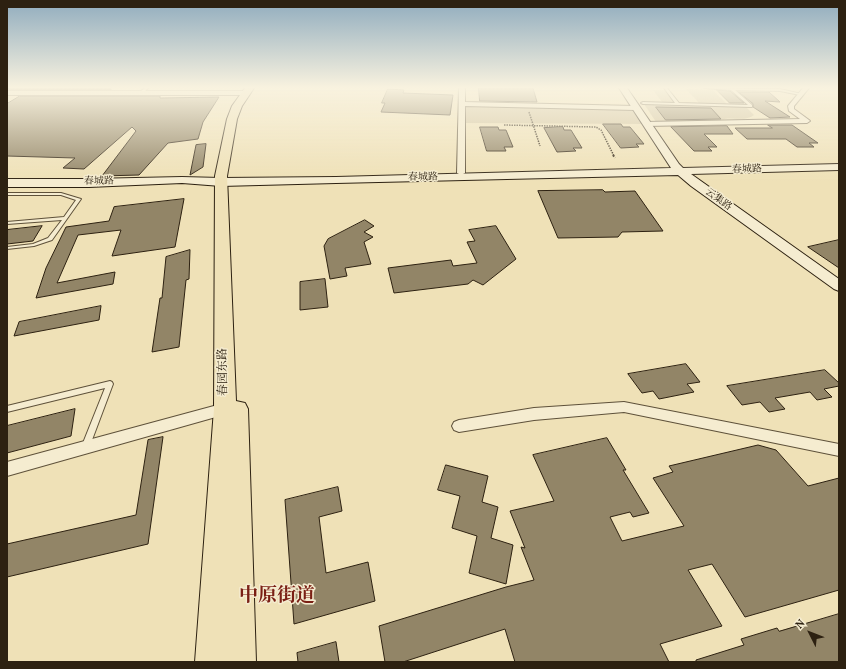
<!DOCTYPE html>
<meta charset="utf-8">
<style>
body{margin:0}
#map{position:relative;width:846px;height:669px;overflow:hidden;background:#efe1b7;font-family:Vollkorn,serif}
canvas{display:block}
.frame{position:absolute;inset:0;border:8px solid #2d2111;pointer-events:none}
.north{position:absolute;left:790px;top:613px;width:40px;height:40px;-webkit-text-stroke:3px #f5ecd0;paint-order:stroke;rotate:312deg;font-size:11px;font-weight:700;line-height:16px;text-align:center;color:#2d2111}
.north::after{content:'';display:block;margin:auto;width:14px;height:18px;background:#2d2111;clip-path:polygon(50% 0,100% 100%,50% 72%,0 100%)}
</style>
<div id="map">
<canvas width="846" height="669"></canvas>
<div class="frame"></div>
<div class="north">N</div>
</div>
<script>
const context = document.querySelector('canvas').getContext('2d');
context.lineJoin = 'round';
function fillPath(path, color) { context.fillStyle = color; context.fill(path, 'evenodd'); }
function stroke(path, color, width, dash) { context.strokeStyle = color; context.lineWidth = width; context.lineCap = dash ? 'butt' : 'round'; context.setLineDash(dash || []); context.stroke(path); }
function drawText(font, color, halo, rows, align = 'center') {
  context.font = font + ' Vollkorn,"Noto Serif SC",serif'; context.lineWidth = 3; context.setLineDash([]); context.textBaseline = 'middle'; context.strokeStyle = halo; context.fillStyle = color; for (const [text, x, y, turn = 0] of rows) {
    context.save(); context.translate(x, y); context.rotate((+turn || 0) * Math.PI / 180); context.textAlign = isNaN(turn) ? turn : align; if (halo) context.strokeText(text, 0, 0); context.fillText(text, 0, 0); context.restore();
  }
}
fillPath(new Path2D(`
 M686,89l27,1 14,14 -28,-1z
 M653,90h12l10,13 -13,-1z
 M462,104l173,4 11,16 -185,-1z
 M644,104l102,3 8,8c-10,8 -24,0 -35,6l-63,1z`), '#cec09b');
const building = new Path2D(`
 M8,88h103v2h-101z
 M479,88h54l4,14 -57,-1z
 M388,89l16,1 -1,3 50,2 -3,20 -69,-3 4,-9h-3z
 M717,90l13,1 14,12h-14z
 M739,92h30l11,10 -15,-1 25,16 -20,1 -17,-11v-3z
 M20,96h140v2l59,-1 -16,25 -5,17 -30,4 -29,32 -37,1 34,-45 -4,-4 -48,42 -21,-1 12,-10 -68,-2v-52z
 M656,107l55,1 10,11 -55,1z
 M603,124h18l2,3h7l14,17h-8l3,3 -18,1z
 M768,125h24l26,18h-9l5,4h-17l-11,-8h-39l-12,-11h37z
 M727,126l6,8h-29l13,13h-9l4,4h-18l-23,-24z
 M480,127h18l1,3h7l7,17h-9l2,4h-19z
 M563,127l1,3h7l11,18h-9l3,3 -19,1 -13,-24z
 M206,144l-3,23 -13,8 6,-30z
 M603,190l2,2 30,-1 28,40 -41,1 -4,5 -60,1 -20,-47z
 M184,199l-9,48 -63,9 9,-26 -43,5 -21,48 58,-11 -2,12 -77,14 10,-30 20,-41 43,-6 5,-14z
 M365,220l9,6 -10,6 9,5 -9,5 7,22 -26,4 2,8 -17,3 -6,-33 4,-7z
 M42,226l-9,15 -26,3v-14z
 M496,226l20,33 -33,26 -10,-5 -5,4 -74,9 -6,-25 63,-8 2,6 24,-3 -10,-21 8,-1 -6,-11z
 M839,240v28l-31,-21z
 M190,250l-1,29 -3,1 -7,67 -27,5 8,-54h2l4,-41z
 M325,279l3,28 -28,3v-28z
 M101,306l-2,14 -85,16 5,-14z
 M686,364l14,18 -13,2 7,8 -35,7 -6,-8 -11,2 -14,-19z
 M825,370l14,13v3l-15,3 8,8 -15,3 -7,-8 -35,6 10,11 -16,3 -9,-10 -18,3 -15,-19z
 M75,409l-4,27 -64,17v-27z
 M163,437l-15,107 -141,33v-33l129,-29 12,-75z
 M607,438l19,32h-3l26,43 -16,4 -3,-5 -20,5 12,24 62,-15 -31,-48 20,-6 -4,-6 89,-21 18,5 32,36 31,-8v112l-94,27 -33,-53 -24,6 34,56 -62,18 9,18h-154l-10,-33 -102,33h-18l-6,-36 127,-39 28,-7 -13,-33 4,1 -15,-37 44,-10 -21,-46z
 M446,465l42,11 -6,26 16,5 -7,31 22,7 -7,39 -37,-11 8,-37 -25,-8 8,-32 -22,-6z
 M338,487l4,24 -23,6 7,56 42,-11 7,39 -81,23 -9,-124z
 M839,614v48h-143v-2l48,-15 -3,-6 36,-11 2,3z
 M336,642l3,20h-41l-1,-9z`);
fillPath(building, '#928567');
stroke(building, '#2d2111', 1);
const lane = new Path2D(`
 M145,88h3l-6,6h-2v-2z
 M664,88h3l12,15 69,2 -17,-15 -27,-2 76,1 22,5 -2,1 -20,-4 -45,-1 17,15v2h-1l-108,-3 -2,-1 2,-1 32,1z
 M7,193h54l20,6 -29,41 -18,6 -27,3v-2l26,-3 15,-6 14,-18 -55,4v-2l57,-5 12,-17 -15,-5h-54z
 M110,381l2,1 1,2 -24,64 -1,2 -3,1 -3,-1 -1,-2 24,-60 -98,24v-6z`);
const street = new Path2D(`
 M459,88h6v14l170,4 3,2 -3,2 -170,-4v67l-4,2 -4,-2z
 M803,88h6l-15,18v3l15,11 1,1 -3,2 -161,3 -3,-2 3,-2 154,-3 -11,-8 -1,-5z
 M7,91h240l3,2 -3,2h-240z
 M624,402l215,42v12l-215,-44 -90,8 -75,12 -5,-2 -2,-4 2,-4 5,-2 75,-12z
 M225,403l5,2 2,4 -2,4 -223,63v-14z`);
const secondary = new Path2D(`
 M619,88h8l52,76 4,4 156,-4v6l-148,4 148,105v12l-5,-2 -143,-103 -13,-11 -342,8 -115,3 -39,-3 -93,4h-82v-8h82l93,-2 39,1 115,-1 335,-9z`);
const primary = new Path2D(`
 M245,88h9l-12,18 -5,13 -10,57 9,225 9,2 3,6 8,253h-61l19,-253 1,-233 12,-57 5,-13z`);
stroke(lane, '#5e513a', 2);
stroke(street, '#5e513a', 2);
stroke(secondary, '#2d2111', 2);
stroke(primary, '#2d2111', 2);
stroke(new Path2D(`
 M529,112l11,34
 M504,125l92,2 5,3 13,26`), '#2d2111', 1.5, [1.5, 1]);
stroke(new Path2D(`
 M613,155l2,3`), '#2d2111', 2, [2, 1.5]);
fillPath(lane, '#f5ecd0');
fillPath(street, '#f5ecd0');
fillPath(secondary, '#f5ecd0');
fillPath(primary, '#efe1b7');
const sky = context.createLinearGradient(0, 0, 0, 182);
sky.addColorStop(0, '#90acbe');
sky.addColorStop(0.48, '#f8f2df');
sky.addColorStop(1, '#f8f2df00');
context.fillStyle = sky;
context.fillRect(0, 0, 846, 182);
drawText('10px', '#2d2111', '#f5ecd0', [
 ["春城路",747,170,-2],
 ["春城路",423,178,-1],
 ["春城路",99,182,-1],
 ["云集路",718,200,36]
]);
drawText('12px', '#2d2111', '#f5ecd0', [
 ["春园东路",224,372,-91]
]);
drawText('bold 19px', '#7a1f14', '#f5ecd0', [
 ["中原街道",277,598]
]);
</script>
